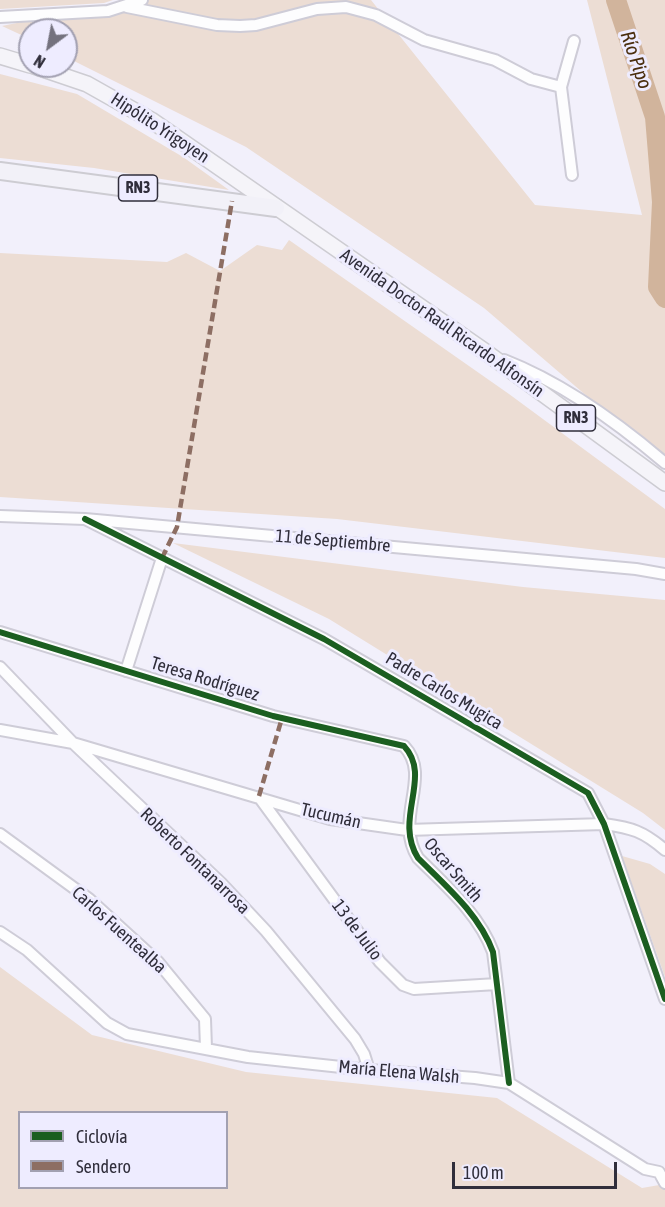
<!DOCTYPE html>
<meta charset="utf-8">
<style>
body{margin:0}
#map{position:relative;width:665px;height:1207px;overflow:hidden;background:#f2f0fb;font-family:"Asap Condensed",sans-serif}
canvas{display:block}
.legend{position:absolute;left:18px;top:1111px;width:210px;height:78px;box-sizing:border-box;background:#eeecff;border:2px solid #a2a0b1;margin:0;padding:8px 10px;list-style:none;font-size:18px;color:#302e3b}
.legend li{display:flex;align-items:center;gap:12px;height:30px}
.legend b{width:30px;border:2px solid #a2a0b1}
.north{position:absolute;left:18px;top:18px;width:60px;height:60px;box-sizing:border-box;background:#eeecff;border:2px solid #a2a0b1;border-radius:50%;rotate:212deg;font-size:16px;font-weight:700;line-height:24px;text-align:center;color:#302e3b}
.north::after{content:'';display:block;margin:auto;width:21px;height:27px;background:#74727e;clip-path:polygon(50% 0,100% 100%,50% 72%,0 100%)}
.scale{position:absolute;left:452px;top:1162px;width:165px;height:27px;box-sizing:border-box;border:3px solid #302e3b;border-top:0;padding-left:8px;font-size:18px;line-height:21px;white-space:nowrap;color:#302e3b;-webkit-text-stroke:4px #eeecff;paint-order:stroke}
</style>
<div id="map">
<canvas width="665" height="1207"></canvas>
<ul class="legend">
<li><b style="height:8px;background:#1b5e20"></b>Ciclovía</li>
<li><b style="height:8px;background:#8d6e63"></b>Sendero</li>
</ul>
<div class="north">N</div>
<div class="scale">100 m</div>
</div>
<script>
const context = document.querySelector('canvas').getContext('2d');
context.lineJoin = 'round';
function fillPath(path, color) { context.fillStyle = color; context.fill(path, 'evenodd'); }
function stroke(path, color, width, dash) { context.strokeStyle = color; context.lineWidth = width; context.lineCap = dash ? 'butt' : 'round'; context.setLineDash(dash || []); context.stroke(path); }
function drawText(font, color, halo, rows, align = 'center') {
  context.font = font + ' "Asap Condensed",sans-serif'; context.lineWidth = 6; context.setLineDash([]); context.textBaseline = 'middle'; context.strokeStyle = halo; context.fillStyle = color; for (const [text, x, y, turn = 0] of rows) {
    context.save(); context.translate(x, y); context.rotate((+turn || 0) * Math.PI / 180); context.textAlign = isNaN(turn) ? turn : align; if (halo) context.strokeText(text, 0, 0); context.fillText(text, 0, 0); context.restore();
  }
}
fillPath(new Path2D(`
 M0,0h113l-9,3 -104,6z
 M128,0h243l164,205 107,10 -55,-215h78v463l-181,-155 -238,-161 -180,-90v-27h-36v9l-28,-13z
 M0,74l77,20 106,63 46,33 -135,-22 -94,-10z
 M289,240l220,154 156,115v49l-328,-39 -337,-22v-244l167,9 19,-9 34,18 37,-26 25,5z
 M173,543l350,44 142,13v230l-22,-17 -314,-194z
 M622,856l28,8 15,10v103z
 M0,967l92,68 154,37 251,26 145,90 23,-4v23h-665zM20,1112h206v76h-206z`), '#ecddd4');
stroke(new Path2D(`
 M616,0l39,117 7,85 -4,85 7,11`), '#d1b49c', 20);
const minor = new Path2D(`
 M127,7l90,18 23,1 16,-1 61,-16 29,-2 30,8 48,25 71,20 36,19 30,8 11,88
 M0,17l108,-6 34,-11
 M561,87l13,-46
 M504,360c59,23 113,62 161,103
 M0,516l85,3 551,50 29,5
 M85,519l239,120 264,154 16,31 61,175
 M0,632l273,84 131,30c29,31 -11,72 14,112 28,28 61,56 75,94l16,131
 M0,667l73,76 148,140 45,48 89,108 9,15 5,16
 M126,671l36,-113
 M0,730l73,13 257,76 77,11 197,-6c28,4 39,7 61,26
 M259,797l121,165 23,23 11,4 83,-5
 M0,834l89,65 69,63 47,57 1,29
 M0,932l27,18 80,73 20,11 121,23 121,13 106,8 34,5 136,86 14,3 6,11`);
const primary = new Path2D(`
 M0,56l30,9
 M34,66l53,18 64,36 336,233 178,130`);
const trunk = new Path2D(`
 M0,171l276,37`);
stroke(minor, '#ceccd7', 14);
stroke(primary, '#cdccd2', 18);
stroke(trunk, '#cdccd2', 20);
stroke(minor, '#fdfdfe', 10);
stroke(primary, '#f5f4f9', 15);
stroke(trunk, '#f2f1f8', 16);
stroke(new Path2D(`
 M162,558l15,-31 55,-326
 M259,796l23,-78`), '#8d6e63', 4.5, [9, 4.5]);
stroke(new Path2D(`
 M85,519l239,120 264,154 16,31 61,175
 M0,632l273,84 131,30c29,31 -11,72 14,112 28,28 61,56 75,94l16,131`), '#1b5e20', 6);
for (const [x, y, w] of [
 [138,188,39],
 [576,418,39]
]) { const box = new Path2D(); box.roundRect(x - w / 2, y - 13, w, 26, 4.5); context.fillStyle = '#eeecff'; context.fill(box); stroke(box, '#302e3b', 1.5); }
drawText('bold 16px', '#302e3b', null, [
 ["RN3",138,188],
 ["RN3",576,418]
]);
drawText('18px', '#302e3b', '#eeecff', [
 ["Hipólito Yrigoyen",160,128,33],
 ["Avenida Doctor Raúl Ricardo Alfonsín",442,323,35],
 ["11 de Septiembre",333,541,5],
 ["Teresa Rodríguez",205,679,17],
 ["Padre Carlos Mugica",444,691,31],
 ["Tucumán",331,816,13],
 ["Roberto Fontanarrosa",195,861,44],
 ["Oscar Smith",453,870,49],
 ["Carlos Fuentealba",119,930,42],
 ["13 de Julio",357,930,53],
 ["María Elena Walsh",399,1072,5]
]);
drawText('italic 20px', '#4b2f0f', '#eeecff', [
 ["Río Pipo",636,60,71]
]);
</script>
